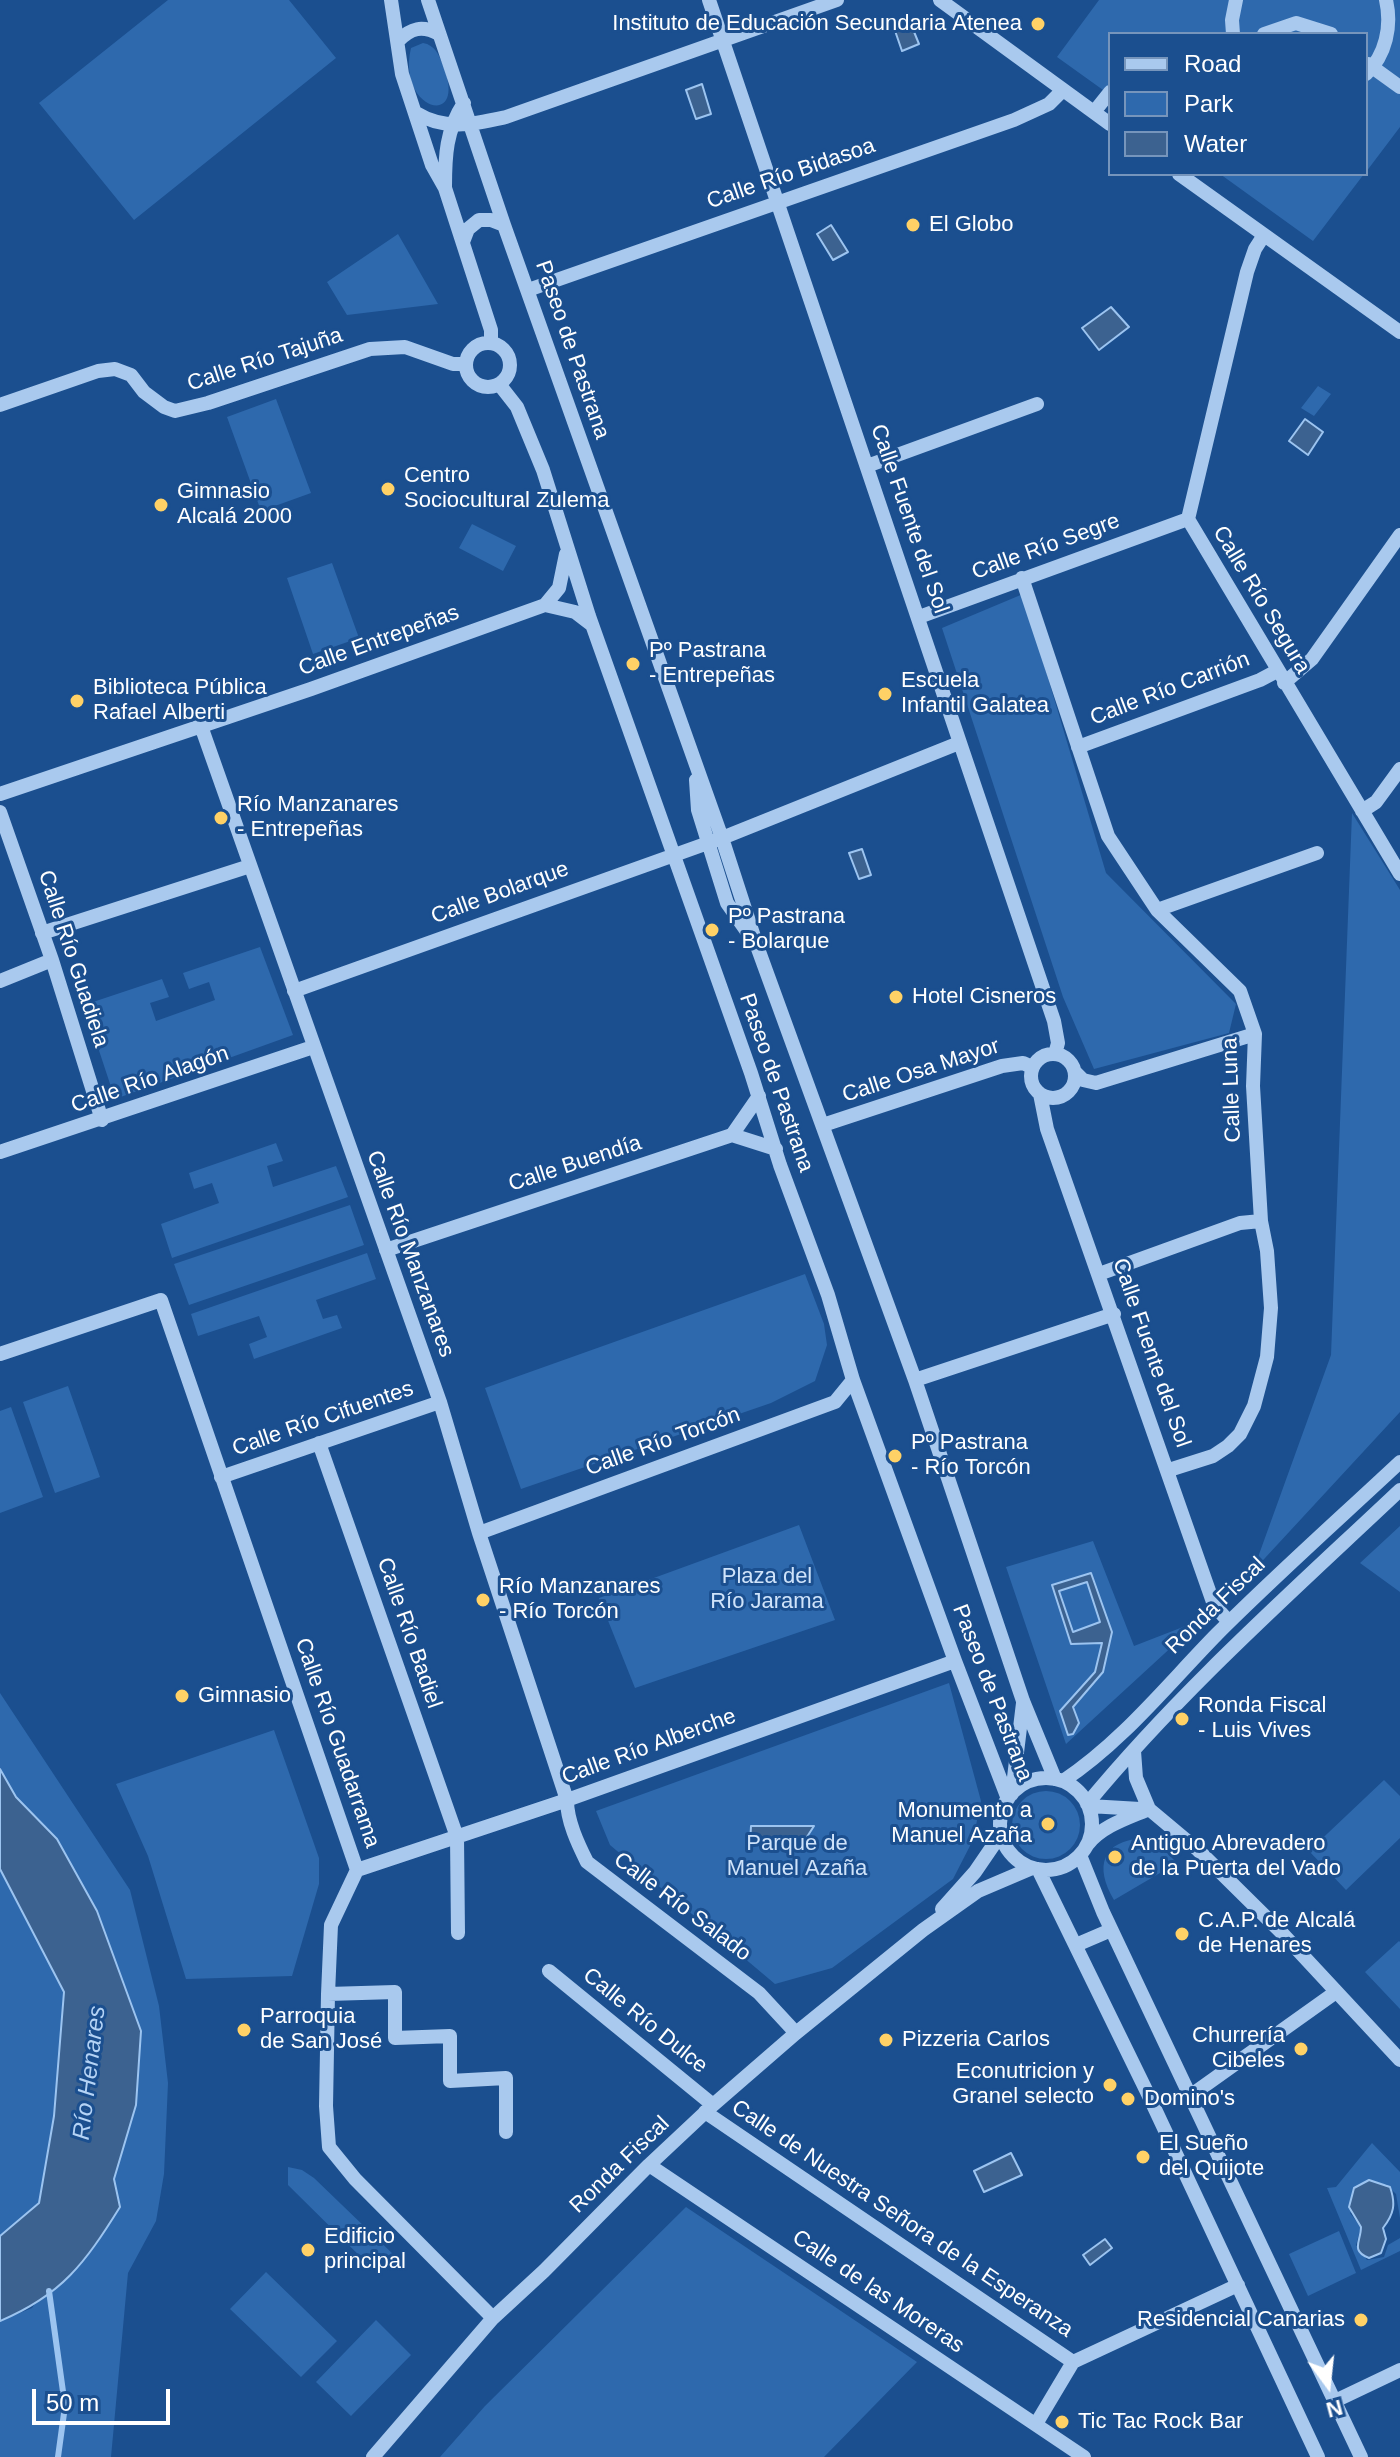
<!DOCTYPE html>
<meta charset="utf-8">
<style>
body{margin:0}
#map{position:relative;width:1400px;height:2457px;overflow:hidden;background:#1b4f8f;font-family:Arial,sans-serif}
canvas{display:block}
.legend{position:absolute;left:1108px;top:32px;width:260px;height:144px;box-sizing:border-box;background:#1b4f8f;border:2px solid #7695bc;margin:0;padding:10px 14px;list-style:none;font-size:24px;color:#fff}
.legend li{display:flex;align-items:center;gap:16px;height:40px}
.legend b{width:40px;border:2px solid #7695bc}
.north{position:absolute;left:1288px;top:2345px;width:80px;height:80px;-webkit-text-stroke:6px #1b4f8f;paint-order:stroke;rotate:165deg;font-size:22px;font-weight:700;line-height:32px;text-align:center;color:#fff}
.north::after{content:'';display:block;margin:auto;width:28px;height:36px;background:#fff;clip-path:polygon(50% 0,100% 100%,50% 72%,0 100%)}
.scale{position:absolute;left:32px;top:2389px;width:138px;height:36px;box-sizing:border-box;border:4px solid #fff;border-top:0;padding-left:10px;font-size:24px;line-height:28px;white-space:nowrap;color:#fff;-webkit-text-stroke:6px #1b4f8f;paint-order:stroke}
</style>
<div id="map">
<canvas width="1400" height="2457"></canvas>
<ul class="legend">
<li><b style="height:10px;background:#a9c9ee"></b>Road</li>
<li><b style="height:22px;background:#2e69ad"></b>Park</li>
<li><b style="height:22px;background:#3c6290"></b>Water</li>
</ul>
<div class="north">N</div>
<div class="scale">50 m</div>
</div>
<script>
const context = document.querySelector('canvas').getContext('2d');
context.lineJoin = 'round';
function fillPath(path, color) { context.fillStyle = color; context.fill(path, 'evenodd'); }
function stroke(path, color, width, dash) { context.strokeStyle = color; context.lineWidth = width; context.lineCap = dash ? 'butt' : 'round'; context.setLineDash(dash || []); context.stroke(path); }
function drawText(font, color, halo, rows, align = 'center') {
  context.font = font + ' Arial,sans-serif'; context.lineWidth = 6; context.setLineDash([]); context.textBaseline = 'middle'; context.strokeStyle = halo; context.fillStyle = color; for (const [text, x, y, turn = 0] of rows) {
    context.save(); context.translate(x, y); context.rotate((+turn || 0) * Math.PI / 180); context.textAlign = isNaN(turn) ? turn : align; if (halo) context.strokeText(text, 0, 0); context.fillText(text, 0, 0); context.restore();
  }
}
fillPath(new Path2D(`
 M168,0h121l47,58 -202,162 -95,-117z
 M1099,0h301v127l-34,45v-138h-256v61l-53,-38z
 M423,43c12,2 16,12 20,22 26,65 -47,46 -32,-17z
 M1220,174h144l-51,67z
 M398,234l40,70 -91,11 -20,-33z
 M1318,386l13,8 -17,22 -13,-8z
 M276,399l35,94 -50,18 -34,-94z
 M472,524l44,22 -13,25 -44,-23z
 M332,563l27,75 -46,16 -26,-76z
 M1023,594l83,279 130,131 -7,29 -135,36 -31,-72 -121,-369z
 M1352,813l48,77v522l-147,159 78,-216z
 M260,947l33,88 -178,64 -31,-94 78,-26 7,18 -19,6 6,18 59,-21 -6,-18 -20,7 -6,-16z
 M276,1143l7,18 -16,5 6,21 63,-21 12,31 -176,61 -11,-34 58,-21 -7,-20 -18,6 -5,-16z
 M350,1205l14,40 -175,60 -15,-41z
 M367,1253l9,26 -60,21 7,19 14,-4 5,13 -88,31 -5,-15 18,-7 -8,-21 -61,20 -7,-22z
 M805,1274l19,50 3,21 -12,36 -44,22 -250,86 -36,-101z
 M68,1386l32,91 -45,16 -32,-91z
 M11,1407l32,90 -43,16v-102z
 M799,1525l36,95 -200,68 -36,-90z
 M1400,1526v66l-40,-29z
 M1093,1541l41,105 67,-26 -135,124 -60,-177z
 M949,1683l32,118 -8,39 -20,39 -121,89 -57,16 -165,-139 -14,-34z
 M0,1693l130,197 29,116 9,77 -4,91 -8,47 -28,52 -17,184h-111v-136l32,-13 82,-129 22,-74 5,-74 -44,-120 -40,-72 -41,-42 -16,-28z
 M274,1730l45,128v26l-27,92 -106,3 -38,-123 -32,-72z
 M1384,1780l16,16v42l-54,52 -37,-39z
 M1012 1825a34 34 0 1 1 68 0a34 34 0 1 1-68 0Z
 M1143,1838l13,4 21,21 -63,37c-20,-34 -12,-59 29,-62z
 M0,1869l64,123 -10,124 -15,87 -39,33z
 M1399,1941l1,1v67l-35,-37z
 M1372,2143l28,29v46l-4,-24 -10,-10 -36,29 11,14 -5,18 11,15 17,-3 4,-12 12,-7v13l-39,19 -34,-82 9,-1z
 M288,2167l14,3 12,8 81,78 -18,17 -89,-88z
 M686,2207l231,155 -93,95h-384l45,-51z
 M1339,2231l17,42 -48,23 -19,-42z
 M266,2272l71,69 -36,36 -71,-68z
 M376,2320l35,35 -60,61 -35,-34z`), '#2e69ad');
const water = new Path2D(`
 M908,17l11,27 -17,7 -10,-29z
 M702,84l9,30 -15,5 -10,-29z
 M831,225l17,27 -15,8 -16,-26z
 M1111,307l18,20 -30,23 -17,-22z
 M1305,419l18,13 -15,23 -19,-14z
 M862,849l9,26 -12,4 -10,-26z
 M1091,1573l21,59 -9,40 -30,35 6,16 -6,11 -5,1 -8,-24 35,-39 7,-29 -31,1 -19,-59zM1087,1582l13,40 -27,10 -14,-41z
 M0,1769l16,28 41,42 40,72 44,120 -5,74 -22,74 6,28c-35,56 -58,88 -120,114v-85l39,-33 15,-87 10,-124 -64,-123z
 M751,1826h63l-11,17 -53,1z
 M1011,2153l11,22 -38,17 -10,-21z
 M1369,2180l21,7c6,17 4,27 -7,41l3,11 -5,14 -12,5c-19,-7 -8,-17 -8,-31l-12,-20 5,-19z
 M1105,2239l7,9 -22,17 -7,-10z`);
fillPath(water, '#3c6290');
stroke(water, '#9cc4f0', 2);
stroke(new Path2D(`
 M49,2291l16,115 -7,51`), '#9cc4f0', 6);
stroke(new Path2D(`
 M391,0l11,74 30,91 13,23 46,142v13
 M428,0l76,225 218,613 35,108 158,434 108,321 32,78
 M709,0l345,1021 4,22 -3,11
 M940,0l170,124
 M1233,34l-1,-14 4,-20
 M1264,34l32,-11 35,11
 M398,41c13,-13 24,-16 41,-7
 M1368,64l32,23
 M1366,74c20,-19 26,-48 20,-74
 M1094,112l16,-20
 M416,113c29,18 58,11 90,4l331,-117
 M1179,174l221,158
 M445,187c0,-31 1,-57 19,-84
 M1264,235l-9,14 -8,23 -59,247 212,355
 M463,242l5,-13 11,-9h12l13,5
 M528,290l486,-170 35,-16 14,-14
 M466 365a22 22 0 1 1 44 0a22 22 0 1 1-44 0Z
 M499,384l18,23 26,63 46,146 162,457 29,92 48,130 25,85 102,281 53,138
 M0,405l98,-34 17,-2 16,6 13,17 20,15 11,4 33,-8 162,-54 35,-2 48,17h12
 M867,466l170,-62
 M1022,578l86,258 49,74 83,81 15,43 -2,52 8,135 6,30 4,57 -4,49 -13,49 -14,28 -12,12 -15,10 -44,14
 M545,605l30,7 17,13
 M919,617l269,-98
 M1284,683l28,-24 88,-124
 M201,726l239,676 39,131 88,267c0,21 11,44 20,62l172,131 37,40
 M1078,747l182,-67 17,-9
 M696,780l2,30 29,93 21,30
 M0,794l311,-105 234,-84 14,-17 7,-34
 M1362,811l14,-9 24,-33
 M0,812l52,148 50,160
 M1157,910l160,-57
 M42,933l208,-67
 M0,981l52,-21
 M294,991l428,-153 237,-95
 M1031 1076a22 22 0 1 1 44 0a22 22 0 1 1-44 0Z
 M1075,1072l8,8 13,3 159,-49
 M1040,1094l7,35 167,476 15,17
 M823,1125l179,-59 21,-3 9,4
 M732,1135l44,14
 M0,1152l313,-105
 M386,1250l346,-115 27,-39
 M1099,1274l141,-51 21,-2
 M0,1354l161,-54 196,570 -26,55 -3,69 -2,112 3,41 26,32 138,139
 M915,1380l199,-66
 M319,1443l138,394 1,96
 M221,1477l219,-75
 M479,1533l356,-131 18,-22
 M1134,1751l2,27 13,31 49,41 82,81 120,129
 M1000 1824a46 46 0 1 1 92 0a46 46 0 1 1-92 0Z
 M1063,1781c59,-39 105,-97 154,-147 59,-59 122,-115 183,-172
 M1012,1794l11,-91
 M1087,1804c94,-114 206,-213 313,-314
 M1089,1806l51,3
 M1088,1844c14,-18 40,-26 61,-35
 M1080,1855l23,57 258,545
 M1038,1869l109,223 171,365
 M357,1870l210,-70 388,-139
 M942,1909l33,-37 26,-38
 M1076,1945l35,-15
 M549,1971l164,134
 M328,1994l67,-2v46l55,-2v45l56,-3v54
 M1190,2096l146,-104
 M705,2112l368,250
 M649,2165l435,292
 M1335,2401l65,-31
 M1036,2424l37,-62 165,-77
 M373,2457l120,-139 51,-47 105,-106 64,-60 83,-72 127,-103 55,-39 54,-23`), '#a9c9ee', 14);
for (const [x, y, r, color] of [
 [1038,24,8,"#ffd166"],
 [913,225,8,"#ffd166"],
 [388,489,8,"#ffd166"],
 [161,505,8,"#ffd166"],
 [633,664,8,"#ffd166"],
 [885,694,8,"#ffd166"],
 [77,701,8,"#ffd166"],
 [221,818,8,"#ffd166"],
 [712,930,8,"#ffd166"],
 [896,997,8,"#ffd166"],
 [895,1456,8,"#ffd166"],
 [483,1600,8,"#ffd166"],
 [182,1696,8,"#ffd166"],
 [1182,1719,8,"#ffd166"],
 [1048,1824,8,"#ffd166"],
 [1115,1857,8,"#ffd166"],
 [1182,1934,8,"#ffd166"],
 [244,2030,8,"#ffd166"],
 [886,2040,8,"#ffd166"],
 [1301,2049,8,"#ffd166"],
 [1110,2085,8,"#ffd166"],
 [1128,2099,8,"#ffd166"],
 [1143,2157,8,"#ffd166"],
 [308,2250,8,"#ffd166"],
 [1361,2320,8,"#ffd166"],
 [1062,2422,8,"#ffd166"]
]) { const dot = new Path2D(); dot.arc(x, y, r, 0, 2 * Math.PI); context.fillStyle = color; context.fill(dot); stroke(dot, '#1b4f8f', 3); }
drawText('22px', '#fff', '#1b4f8f', [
 ["Instituto de Educación Secundaria Atenea",1022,24,"right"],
 ["El Globo",929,225],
 ["Centro",404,476],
 ["Sociocultural Zulema",404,501],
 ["Gimnasio",177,492],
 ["Alcalá 2000",177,517],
 ["Pº Pastrana",649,651],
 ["- Entrepeñas",649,676],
 ["Escuela",901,681],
 ["Infantil Galatea",901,706],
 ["Biblioteca Pública",93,688],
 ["Rafael Alberti",93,713],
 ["Río Manzanares",237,805],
 ["- Entrepeñas",237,830],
 ["Pº Pastrana",728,917],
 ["- Bolarque",728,942],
 ["Hotel Cisneros",912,997],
 ["Pº Pastrana",911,1443],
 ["- Río Torcón",911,1468],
 ["Río Manzanares",499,1587],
 ["- Río Torcón",499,1612],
 ["Gimnasio",198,1696],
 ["Ronda Fiscal",1198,1706],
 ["- Luis Vives",1198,1731],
 ["Monumento a",1032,1811,"right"],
 ["Manuel Azaña",1032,1836,"right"],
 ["Antiguo Abrevadero",1131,1844],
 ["de la Puerta del Vado",1131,1869],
 ["C.A.P. de Alcalá",1198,1921],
 ["de Henares",1198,1946],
 ["Parroquia",260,2017],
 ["de San José",260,2042],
 ["Churrería",1285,2036,"right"],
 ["Cibeles",1285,2061,"right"],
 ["Pizzeria Carlos",902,2040],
 ["Econutricion y",1094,2072,"right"],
 ["Granel selecto",1094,2097,"right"],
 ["Domino's",1144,2099],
 ["El Sueño",1159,2144],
 ["del Quijote",1159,2169],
 ["Edificio",324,2237],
 ["principal",324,2262],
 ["Residencial Canarias",1345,2320,"right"],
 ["Tic Tac Rock Bar",1078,2422]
], 'left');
drawText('22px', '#fff', '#1b4f8f', [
 ["Calle Río Bidasoa",791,174,-19],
 ["Paseo de Pastrana",572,350,71],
 ["Calle Río Tajuña",265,360,-18],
 ["Calle Fuente del Sol",909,519,71],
 ["Calle Río Segre",1046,547,-20],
 ["Calle Río Segura",1261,600,59],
 ["Calle Entrepeñas",379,641,-20],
 ["Calle Río Carrión",1170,689,-21],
 ["Calle Bolarque",500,893,-20],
 ["Calle Río Guadiela",73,959,72],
 ["Calle Osa Mayor",921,1071,-18],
 ["Calle Río Alagón",150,1080,-19],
 ["Paseo de Pastrana",776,1083,71],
 ["Calle Luna",1232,1090,-92],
 ["Calle Buendía",575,1164,-18],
 ["Calle Río Manzanares",410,1254,70],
 ["Calle Fuente del Sol",1151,1353,71],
 ["Calle Río Cifuentes",323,1419,-19],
 ["Calle Río Torcón",663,1442,-20],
 ["Ronda Fiscal",1216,1606,-44],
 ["Calle Río Badiel",409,1633,71],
 ["Paseo de Pastrana",992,1693,69],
 ["Calle Río Guadarrama",337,1743,71],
 ["Calle Río Alberche",649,1747,-20],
 ["Calle Río Salado",682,1907,37],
 ["Calle Río Dulce",645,2021,39],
 ["Ronda Fiscal",620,2165,-44],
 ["Calle de Nuestra Señora de la Esperanza",902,2219,34],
 ["Calle de las Moreras",878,2292,34]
]);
drawText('22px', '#cfe3fa', '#1b4f8f', [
 ["Plaza del",767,1577],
 ["Río Jarama",767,1602],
 ["Parque de",797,1844],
 ["Manuel Azaña",797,1869]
]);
drawText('italic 24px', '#b5d3f5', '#1b4f8f', [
 ["Río Henares",90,2073,-83]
]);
</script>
